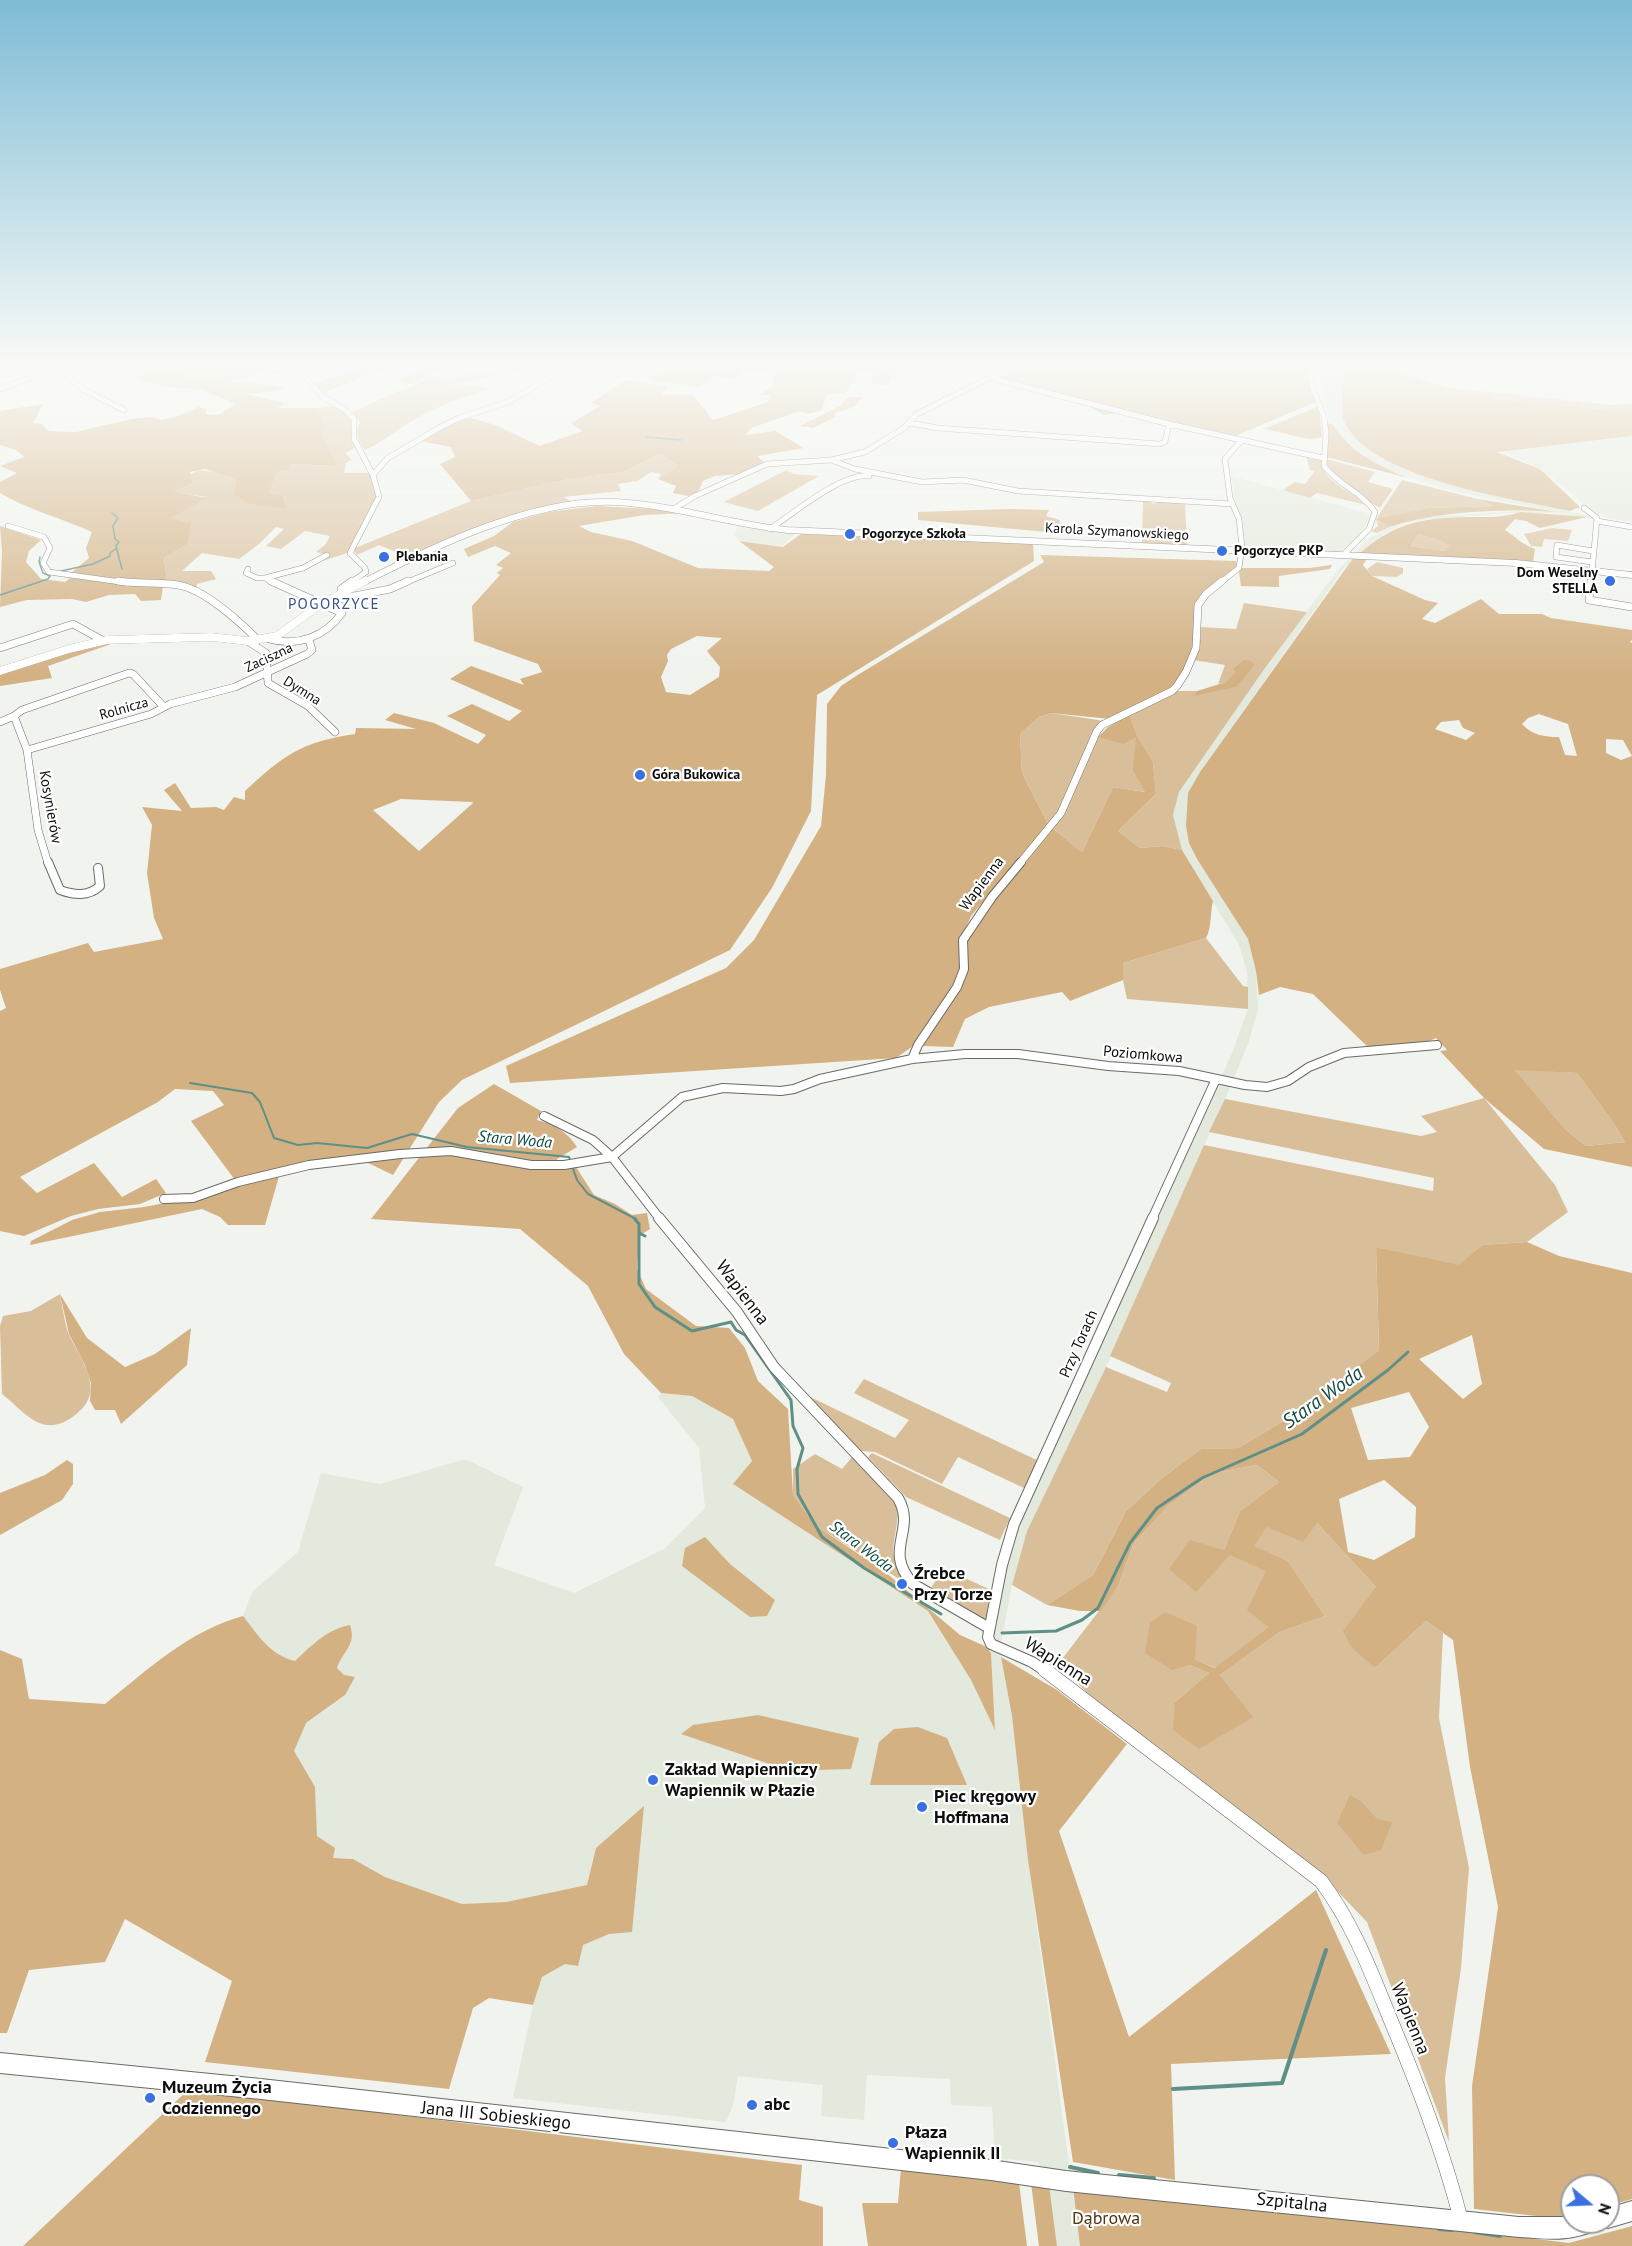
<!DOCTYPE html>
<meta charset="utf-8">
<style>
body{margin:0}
#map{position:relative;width:1632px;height:2246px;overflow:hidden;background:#f1f4ee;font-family:"PT Sans",sans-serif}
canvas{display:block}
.north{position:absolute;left:1560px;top:2174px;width:60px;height:60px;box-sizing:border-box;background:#fff;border:2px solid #9f9f9e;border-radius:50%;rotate:109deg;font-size:16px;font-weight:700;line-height:24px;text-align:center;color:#0e0f0d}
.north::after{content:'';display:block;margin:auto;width:21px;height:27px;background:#3a70df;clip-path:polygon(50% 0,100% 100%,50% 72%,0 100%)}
</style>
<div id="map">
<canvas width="1632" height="2246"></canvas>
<div class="north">N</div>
</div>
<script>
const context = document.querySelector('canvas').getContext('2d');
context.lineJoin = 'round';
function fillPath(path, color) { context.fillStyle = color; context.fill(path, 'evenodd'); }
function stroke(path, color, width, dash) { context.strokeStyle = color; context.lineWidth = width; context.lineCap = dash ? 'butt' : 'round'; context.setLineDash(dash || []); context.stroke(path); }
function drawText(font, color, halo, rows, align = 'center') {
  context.font = font + ' "PT Sans",sans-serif'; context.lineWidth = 4.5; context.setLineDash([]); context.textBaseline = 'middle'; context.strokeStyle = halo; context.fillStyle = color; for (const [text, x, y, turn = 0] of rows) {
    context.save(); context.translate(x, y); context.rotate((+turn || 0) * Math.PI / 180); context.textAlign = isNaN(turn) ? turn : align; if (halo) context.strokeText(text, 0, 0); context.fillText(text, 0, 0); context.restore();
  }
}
fillPath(new Path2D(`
 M1318,362h27l-3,48 37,46 13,6 41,17 54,14 145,32 -83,-12h-39l-88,7 -19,4 -21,11 -28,23 -9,9 -145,205 -11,71 8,16 51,80 8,32 2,39 -10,34 -23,55 -119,268 -79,164 -15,54 -11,58v14l11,59 16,144 52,386h-23l-8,-61 -11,-23 -43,-4 -3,-51 -41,-2 -1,-26 -83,-4 -3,45 -43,-4 2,-31 -85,-9 -5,29 -7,17 -213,-24 20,-93 9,-28 23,-13 18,-19 26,-12 -13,-85 -9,37 -81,17 -44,2 -77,-27 -32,-18 -20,-1 2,-10 -18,-12 -2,-49 -40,-40 70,-52 -1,-20 -7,-7 3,-11 12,-14 -36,-2 -21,20 -13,-3 -14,-10 -25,-32 9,-24 46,-40 23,-79 59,11 85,-25 58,28 -29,78 80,28 90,-44 41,-41 -6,-60 -41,-51 3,-4 31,3 41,23 19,42 -18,24 194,126 43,69 24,48 -4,-75 10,-69 18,-59 213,-472 16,-44 -1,-38 -8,-26 -57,-95 -6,-18 -3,-17 6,-23 86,-124 72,-97 31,-32 21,-12 37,-10 94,-6 36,1 -108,-22 -57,-19 -27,-14 -25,-22 -11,-17z
 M1632,436v86l-27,-5 -13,-6 -50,-42 -42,-18z
 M1231,476l140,38v3l-12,19 -21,17 -95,-5z
 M738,527l7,1 52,4 -15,14 -43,-5 -5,-7z`), '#e3e9dc');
fillPath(new Path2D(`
 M200,362h35l-3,4 38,3c-33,12 -52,18 -87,10l28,-14z
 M517,366l15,2 -77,16 37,5c-31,8 -64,20 -91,39 -14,9 -21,15 -36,22 -7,-11 -11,-17 -5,-28l-8,-10 79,-35 16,4 22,-8 21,1z
 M1443,387l170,18 19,-2v9l-133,-12z
 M337,406l17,18 -3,10 5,13 -11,6 7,7 -6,3 -2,10h25c3,6 7,12 8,18 3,14 -24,48 -30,62l-25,8 7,-6 -13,-3 9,-7 5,-9 -25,-5 -24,18 -15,-3 18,-17 -8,-2 -17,17 -20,15 -37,-6 -20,18h29l5,8 -19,5v5l-30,-8 -3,-23 24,-14 2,-21 -21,-5 36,-21 -34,-6c28,-27 29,-23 65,-12l-3,14 53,16 -3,-14 -14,-2 9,-22 11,-7 46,2 -13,-31 4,-10 -10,-17z
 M660,454l18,12 -20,13 3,-5 -10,-2 -14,9 -19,3 3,7 -58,6 14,7 -53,9 -116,44 -29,-12 -22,10 -2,-3v-4l116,-47 93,-21 59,-8z
 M1306,457l15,3c-1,20 32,32 45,45l-49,-12 -7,5 -27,-8 12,-8 10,2 10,-13 -5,-1z
 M1326,459l49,13 -7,10 25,7 -13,19c-15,-9 -53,-31 -54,-49z
 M786,470l8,4 25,2 -61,35 -34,-9z
 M1402,480l76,19 19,7 -69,2 -51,12 12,7 -12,6 -6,-2 7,-5 -2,-7z
 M1143,500h5l5,4 4,-1 1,-2 27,1 2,44 -45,-2z
 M1553,528l19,2 -4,11 -24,-2 -2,8 -11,-1 -7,-12z
 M1418,534l23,7 8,5 -5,5 -33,-5z
 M1377,562l26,6v5l-6,4 -25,-1 -5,-7z
 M1244,603l63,9 -42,56 -86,124 -6,23 9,35 -20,-4 -22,2 -22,-17 38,-37 -3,-31 -7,29 -33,-5 -31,65 -31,-25 12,-13 35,-77 7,1 24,-23 48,-24h20l-2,4 40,-8 20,-22 -22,5 3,3 -10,9 -8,2 7,-19 -32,-5 8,-22v-11l35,2z
 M1051,713l54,8 -10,9 -37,82 -10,12 -26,-51 -2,-39 19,-17z
 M1206,938l37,48 5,1v22l-121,-10 -4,-19v-17z
 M1514,1069l63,4 36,49 12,20 -39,4 -20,-16z
 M1484,1098l71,87 13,27 -41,30 -45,3 -23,21 -83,-19 3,103 -92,69 -49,29 -37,1 -39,29 -36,33 -33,64 -46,30 -35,-20 15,-54 79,-164 61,25 4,-9 -61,-27 94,-211 229,46 1,-13 -225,-46 16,-33 196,37 16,-4 -16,-16z
 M60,1294c3,14 4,28 9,41 15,30 39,59 2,83 -30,20 -46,-6 -69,-24l-2,-68 3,-10 28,-5z
 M864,1379l175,82 -13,28 -68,-32 -16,27 -67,-32 -14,-1 -61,-59 95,46 14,-18 -55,-27z
 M872,1453l138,65 -10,22 -94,-43 -38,-40z
 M815,1454l27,15 12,-14 44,50c0,41 -16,45 12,81l-95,-61 -22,-30v-26z
 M1257,1465l22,17 -39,29 -16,39 43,21 1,56 -52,41 -22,-8 -5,5 20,8 -34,29 77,15 -32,-42 60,-43 45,-16 -37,-55 -35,-15 14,-19 50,-4 59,64 -1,81 51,-47 17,12 -4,85 30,150 -8,100 -16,110 4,64 -82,-220 -52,-54 -225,-172 -31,-33 59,-77 16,-43 35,-38 44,-32z
 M943,1568l48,22 -5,31 -56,-31z`), '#d9be9a');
fillPath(new Path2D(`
 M144,362h33l31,6 -24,10 11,3 60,2 30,4 -14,5 -25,2 39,9 -7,5h38l10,17 -4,10 14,31 -46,-2 -1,6 -11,1 -9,22 14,2 3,14 -39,-6 -14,-10 3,-14 -31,-10 -15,3 2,11 -19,8 33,7 -36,20 21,5 -3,21 -24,14 3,23h-35l-61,-8 18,-15 -3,-10 6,-16c-30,-14 -64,-22 -92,-39v-11l17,-9 -17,-7 24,-9 -8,-7 -16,-5v-34l43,-7 -10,19 9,1 7,7 27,1 55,-13 20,-2 11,3 19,-5 17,-8 9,2 -2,5 13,1 18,-11 -36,-15 -24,-1 -37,-7 -3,-4 7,-3z
 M377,362h59l-3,1 11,7 -34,14 -12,-4 23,-11 -23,-6 -75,30 -7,-10z
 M669,362h232l-13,23 -17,-1 2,-12 -15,-1 -12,22 -19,1 -5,16 -14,4 -8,-3 -49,17 -5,7 29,-4 29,17 -47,8 9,8 -26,10 -25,2 -12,5 -5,11 -10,4 -15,-3 3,-7 -18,-7 20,-13 -18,-12 -37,18 -59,8 -93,21 -31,-37 15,-7 -4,-10 -31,-6 48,-24 27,8 45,21 42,-15 -11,-8 29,-17 -9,-3 35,-23 42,7 -7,8h32l20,25 55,-18 2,-7h-11l14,-10 2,-12 -26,-4 -14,10 -20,-3 -15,11 -51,-7 16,-10 -3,-3z
 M1032,362h272l12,40 -83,35 -105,-26 -24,4 -14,-8 7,-4 -103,-26z
 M1345,362h28l57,21 69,17 133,12v24l-135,16 43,17 40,38 -10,4c-56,-12 -201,-32 -226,-90 -4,-8 -1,-49 1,-59z
 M848,397h15l-9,10 -19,6v4l-22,11 -13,-2 40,-20z
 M1319,406l3,31c-16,6 -40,-6 -58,-8z
 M1328,423l4,1c18,28 46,42 77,54l-83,-21z
 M1478,499l79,13c-49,-4 -122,-1 -168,15l-13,-8 52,-11 67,-2z
 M597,506l76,4 16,3 -45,2 -65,11 12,6 41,9 66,27 71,3 5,-4 -35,-26 44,6 18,-13 232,9 1,18 -217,134 -6,116 -39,77 -42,62 -268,130 -23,22 -46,73 -31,-15 -127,20 -44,-59 33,-16 -11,-14 -38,-2 -17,13 -138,75 17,16 57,-30 28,34 34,-18 10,14 -26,11 -42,5 -27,7 -47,20 -24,-5v-220l6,-3 -6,-18v-21l88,-26 6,9 69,-13 -9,-21 -7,-45 5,-48 -10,-18 40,4 -18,-21 11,-7 16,25 25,-1 8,3 10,-13 11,3v-9c39,-36 56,-49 110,-57l1,-6 60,1 -31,-9 9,-7 40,10 44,21 8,-9 -39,-19 25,-12 37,17 13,-10 -72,-32 21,-13 53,19 -4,-6 22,-7 -4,-8 -64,-23 -2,-35 28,-31 -3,-2 6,-5 -7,-3 15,-12 -16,-7 -27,11 -4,-8 30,-13 19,-14 36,-10zM697,636l25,2 -15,13 13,16 -1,10 -29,18 -24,-3 -5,-15 7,-16 -1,-6 4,-6zM401,799l71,3 1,1 -54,48 -46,-41z
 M1010,509l39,1 -3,6 14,4 -3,13 -139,-13v-8z
 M1521,512l66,5 -47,11 -14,-7 -11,-2 -10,11c11,7 18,15 30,19l-2,14 -175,-8c34,-31 62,-37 108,-38 21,0 35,1 55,-5zM1418,534l23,7 8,5 -5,5 -33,-5z
 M0,526l41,14 -12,11 -3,11 15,17 24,3 5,-4 93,8 -2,14 -20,1 -6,-7 -26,1 -23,7 -14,-3 -45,1 -27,7 2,-56z
 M1040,555l196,6 1,7 -42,36c-2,12 2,23 0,34 -2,17 -12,42 -25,52l-60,29 -59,-6 -12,4 -19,17 2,39 26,51 -77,92 -11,25 -1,28 -7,18 -39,59 -17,12 -386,25 -4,-17 220,-98 28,-28 67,-114 5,-51 1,-71 14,-18 15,-10 188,-114z
 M1354,557l13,1 -4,7 9,11 53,24 13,3 -16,16 13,4 46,-24 18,15h43l9,4 81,12v10l-2,2 2,1v524l-88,-18 -60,-51 -44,-47 7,-1 -11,-12 -13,6 -51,7 -59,-57 -33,-7 -21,8 -3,-24 -8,-32 -51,-80 -8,-16 -3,-17 2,-33 12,-21zM1539,714l29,10 9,32 -12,-1 -6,-18c-15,0 -27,-2 -37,-13l6,-6zM1459,720l4,8 12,5 -9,7 -31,-11 6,-7zM1606,739l17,1 9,16 -11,4 -15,-7zM1515,1070l62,3 36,49 12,20 -39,4 -20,-16z
 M1330,565h2l-2,4 -51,7v11l-38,-1 -2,-14 1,-4h70z
 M114,643l-66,23 4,12 -52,8v-13l90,-29z
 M1244,660l7,1 4,4 -19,22 -42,9 3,-5 29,-9 9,-9 -2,-4z
 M1129,715l8,22 16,26 3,31 -38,37 22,17 22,-2 20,4 31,51c-3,12 -1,26 -7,37l-83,25v17l-53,21 -8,-9 -73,15 -24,12 -12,28 -30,-1 36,-55 7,-49 13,-24 72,-91 31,25 31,-65 32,5 -12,-22 3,-33 -12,7 -26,-7 10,-10z
 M494,1084l47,27 -4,9c16,4 31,12 40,27l-20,12v7l19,1 18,28 21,9 17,11 15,-2 3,16 -11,7 -2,33 9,20 50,37 33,2 16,20 13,33 30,28 5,86 22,30 69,46 76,64 27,12 4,6 4,77 -24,-50 -43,-69 -195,-127 19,-23 -19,-42 -41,-23 -31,-3 -37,-39 -36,-68 -68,-57 -149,-10 87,-111z
 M280,1173l-15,52h-37l-8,-8 -18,-8 -172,36 1,-4 41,-21 28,-8 44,-5 67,-13z
 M1527,1242l32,14 73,17v926l-24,7v-20h-36v31l-9,2 -89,-10 -2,-123 26,-179 -28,-140 -17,-127 -27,-19 -51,47 -23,-20 -9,-17 33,-44 -59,-64 -14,19 -36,-15 -13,19 34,15 37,55 -45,16 -60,43 33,42 -54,32 -26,-19 2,-28 34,-29 -20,-8 -17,5 -27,-17 5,-30 15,-11 32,14 -2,34 20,8 53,-41 -21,-17 19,-39 -36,-16 -34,37 -27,-23 21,-29 34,10 16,-39 39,-29 -22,-17 -44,8 -44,32 -35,38 -16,43 -17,25h-21l-33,-6 46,-30 33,-64 36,-33 39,-29 37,-1 49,-29 92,-69 -3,-103 83,18 23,-20zM1472,1335l10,49 -19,15 -44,-40zM1409,1392l20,35 -19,30 -42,3 -17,-52zM1384,1480l32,27 -1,30 -41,23 -26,-8 -9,-53z
 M60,1294l27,44 38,29 30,-13 36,-26 -4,37 -66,59 -6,-14h-20l-5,-9 1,-18 -6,-18 -16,-31z
 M67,1460l6,4v20l-11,16 -62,35v-42l45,-18z
 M705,1537l25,27 45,36 -8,16 -17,1 -68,-51 3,-18z
 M243,1616c16,20 27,39 52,45 17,-16 31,-31 55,-36 7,21 -7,25 -13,43l7,7 11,2 -10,18 -39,28 -12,28 21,36 2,49 18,12 -2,10 20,1 32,18 77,27 44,-2 81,-17 9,-37 48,-42 -12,126 -23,2 -26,11 -5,21 -13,-2 -23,13 -9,28 -44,-7 -16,10 -24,81 -244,-27 27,-81 -107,-62 -20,43 -76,8 -22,63h-7v-383l22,9 7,40 76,5c42,-34 85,-74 138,-88z
 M1001,1657l56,33 70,54 -68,87 70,206 187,-147 75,164 -220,10 4,116 -102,-18 -45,-302 -16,-144z
 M758,1715l101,23 -8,31 -37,1 -12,5 -121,-41 12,-9z
 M918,1727l29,11 20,47h-97l9,-43 15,-13z
 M1350,1795l12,7 15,17 15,3 -11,28 -17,5 -27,-32z
 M189,2089l613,76 -3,35 24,7v39h-800z
 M901,2168l118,15 8,63h-159l-6,-43h36z
 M1031,2183l18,2 8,61h-18z
 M1073,2188l390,42 106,13 63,-17v20h-552z`), '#d3b183');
stroke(new Path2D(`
 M1006,377l24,-1
 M646,437l35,3
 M112,513l6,5 -5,8 2,13 4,3 -3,4 6,23
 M61,571l32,-7 17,-8v-3l7,-5
 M0,595l48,-16 2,-3 -7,-3 -4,-11 1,-5`), '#5e9087', 1.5);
stroke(new Path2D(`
 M190,1083l62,10 8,9 14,36 24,7 19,-2 50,5 45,-14 55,13 102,10 8,23 11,14 48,25`), '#5e9087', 2);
stroke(new Path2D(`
 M634,1218l5,6v60l16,23 37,24 39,-9 5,8 9,5 46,65 2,26 10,22 -6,21 1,25 24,43 42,31 77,46
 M639,1233l6,3
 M1002,1633l54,-2 26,-11 16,-12 32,-65 27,-35 45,-30 100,-44 86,-64 20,-18`), '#5e9087', 3);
stroke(new Path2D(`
 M1173,2089l109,-6 44,-133
 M1070,2167l28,6
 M1119,2175l35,3
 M1439,2229l13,1
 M1475,2232l25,4`), '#5e9087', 4);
const minorFar4 = new Path2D(`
 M184,362l27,5 52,-1 32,8 13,6 15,17 21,12 10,10v20l19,36 6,22 -29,56 15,15 1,4 -16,11
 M1308,362l6,29 10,26 2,16 -2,33c14,19 38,26 51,46l-6,17 -26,26
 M57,368l27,22 40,20
 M990,378l179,46 154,34
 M0,389l74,-27
 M910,423l28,5 222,16 5,-2 4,-18
 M831,460l24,9 67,13 41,-2 55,11 214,13
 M373,475l15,-17 51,-30 20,-10 49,-16 70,-40
 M675,508l20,-12 72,-32 64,-4 34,-8 39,-24 13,-14 68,-34 44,-18
 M1584,508l13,10 -6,65
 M1597,521l35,6
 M8,526l36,11 6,11 -7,15 6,9 79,11
 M770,529c24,-16 71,-56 99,-53
 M1592,562l-36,-5 1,-12 36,6
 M248,569l-2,4 11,5h8
 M274,583l-9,-5 38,-10 24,-13
 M405,583l48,-20
 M1220,583l19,-15 3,-21 -3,-28 -9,-21 -5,-39 16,-18`);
const minorFar3 = new Path2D(`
 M118,581c20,3 40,1 60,4 26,4 62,37 80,55
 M1591,581l-2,19 43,7
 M343,592l-2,-3 11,-8
 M333,598l6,1 51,-10 18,-8
 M269,639c28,8 56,-2 73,-26l-71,-32
 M249,642l17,11 2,30 40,23 27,26
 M0,648l73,-24 29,16
 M14,716l8,-6 107,-37 4,1 31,33
 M0,722l14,-6 13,34 11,80 10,33
 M27,750l124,-36 19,-10 65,-17 72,-33 5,-4 -3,-10
 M1020,863l41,-50 36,-82 5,-6 70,-34 5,-5 9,-14 10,-24 2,-43 8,-11 16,-13`);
const minorFar2 = new Path2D(`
 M48,862l12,28c14,5 28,7 40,-4l-2,-18
 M912,1059l6,-14 39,-58 7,-18 -1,-29 29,-43 29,-35
 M544,1116l49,24 19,17 48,62
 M164,1199l29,-1 45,-16 71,-17 91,-11 51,-3 80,14h33l48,-8 70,-60 41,-9 58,3 13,-2 26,-10 92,-20 53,-5h53l90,12 71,5 66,14 22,2 21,-6 21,-14 35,-14 93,-8
 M1152,1219l64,-140`);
const minorFar1 = new Path2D(`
 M659,1218l78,94 37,55 124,131c19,33 -16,51 15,86l76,44
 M1047,1672l-15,-10 -41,-18 -3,-7 14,-72 12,-41 139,-306`);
const minor = new Path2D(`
 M1045,1670l276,211c31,41 49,88 68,135 28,67 54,134 72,204`);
const tertiaryFar1 = new Path2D(`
 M362,583c72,-37 172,-85 254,-81 58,3 113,22 171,28l729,33 116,12`);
const tertiary = new Path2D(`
 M0,671l69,-22 38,-9 104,-3 37,4 29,-5 44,-32 44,-23`);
const secondary = new Path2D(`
 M0,2053l261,26 730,81 75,11 453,46h53v5h36v-14l24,-7v20l-24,7 -7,-3 -2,4c-30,13 -49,10 -80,8l-453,-46 -75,-11 -730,-81 -261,-26z`);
stroke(minorFar4, '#686b66', 6);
stroke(minorFar3, '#686b66', 8);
stroke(minorFar2, '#686b66', 10);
stroke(minorFar1, '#686b66', 12);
stroke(minor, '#686b66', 15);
stroke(tertiaryFar1, '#686b66', 7);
stroke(tertiary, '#686b66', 8);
stroke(secondary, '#686b66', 2);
stroke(minorFar4, '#fff', 5);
stroke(minorFar3, '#fff', 7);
stroke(minorFar2, '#fff', 8);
stroke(minorFar1, '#fff', 10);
stroke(minor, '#fff', 14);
stroke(tertiaryFar1, '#fff', 6);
stroke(tertiary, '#fff', 8);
fillPath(secondary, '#fff');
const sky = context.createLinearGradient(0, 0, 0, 676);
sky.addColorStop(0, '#7fbcd6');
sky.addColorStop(0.54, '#f9faf7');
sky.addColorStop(1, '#f9faf700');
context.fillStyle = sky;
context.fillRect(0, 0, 1632, 676);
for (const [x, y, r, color] of [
 [850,534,6,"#3a70df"],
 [1222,551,6,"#3a70df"],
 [384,557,6,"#3a70df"],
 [1610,581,6,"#3a70df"],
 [640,775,6,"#3a70df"],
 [902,1584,6,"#3a70df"],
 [653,1780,6,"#3a70df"],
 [922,1807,6,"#3a70df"],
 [150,2098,6,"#3a70df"],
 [752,2105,6,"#3a70df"],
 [893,2143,6,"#3a70df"]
]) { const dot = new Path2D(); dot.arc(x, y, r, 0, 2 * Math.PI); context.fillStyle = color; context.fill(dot); stroke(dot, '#fff', 2); }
drawText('14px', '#0e0f0d', '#fff', [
 ["Karola Szymanowskiego",1117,532,3],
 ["Zaciszna",269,658,-25],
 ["Dymna",302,691,32],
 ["Rolnicza",124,709,-16]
]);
drawText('bold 14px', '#0e0f0d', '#fff', [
 ["Pogorzyce Szkoła",862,534],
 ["Pogorzyce PKP",1234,551],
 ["Plebania",396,557],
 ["Dom Weselny",1598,573,"right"],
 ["STELLA",1598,589,"right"],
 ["Góra Bukowica",652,775]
], 'left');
context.letterSpacing = '1.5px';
drawText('15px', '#35528a', '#fff', [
 ["POGORZYCE",334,605]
]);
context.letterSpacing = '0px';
drawText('15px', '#0e0f0d', '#fff', [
 ["Kosynierów",50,807,80],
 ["Wapienna",982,884,-53],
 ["Poziomkowa",1143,1055,5],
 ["Przy Torach",1079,1344,-66]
]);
drawText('italic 16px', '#104d45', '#fff', [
 ["Stara Woda",515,1140,5],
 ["Stara Woda",861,1547,37]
]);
drawText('18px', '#0e0f0d', '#fff', [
 ["Wapienna",742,1293,53],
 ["Wapienna",1058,1662,32],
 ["Wapienna",1410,2019,68],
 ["Jana III Sobieskiego",496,2116,6],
 ["Szpitalna",1292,2203,6]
]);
drawText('bold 18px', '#0e0f0d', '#fff', [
 ["Źrebce",914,1574],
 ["Przy Torze",914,1595],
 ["Zakład Wapienniczy",665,1770],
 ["Wapiennik w Płazie",665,1791],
 ["Piec kręgowy",934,1797],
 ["Hoffmana",934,1818],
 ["Muzeum Życia",162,2088],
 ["Codziennego",162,2109],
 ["abc",764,2105],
 ["Płaza",905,2133],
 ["Wapiennik II",905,2154]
], 'left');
drawText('18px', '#4f3612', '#fff', [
 ["Dąbrowa",1106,2219]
]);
drawText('italic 20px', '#104d45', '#fff', [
 ["Stara Woda",1323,1398,-35]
]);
</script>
